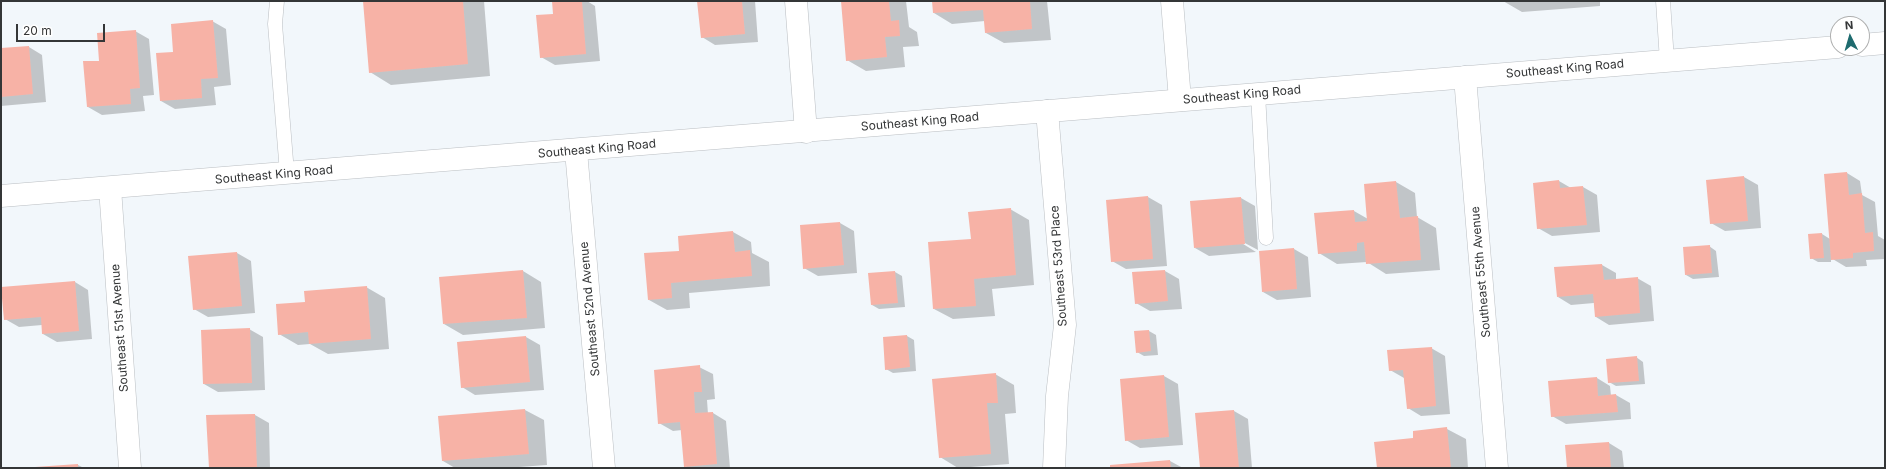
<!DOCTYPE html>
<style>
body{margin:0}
#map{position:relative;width:1886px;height:469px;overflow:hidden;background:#f2f7fb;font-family:Inter,sans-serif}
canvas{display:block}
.frame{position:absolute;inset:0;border:2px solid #343637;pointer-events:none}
.north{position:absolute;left:1830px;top:16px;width:40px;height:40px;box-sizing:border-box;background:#fff;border:1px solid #aeafaf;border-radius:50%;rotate:355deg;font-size:11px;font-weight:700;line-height:16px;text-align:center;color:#343637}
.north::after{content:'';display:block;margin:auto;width:14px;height:18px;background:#1e6b6f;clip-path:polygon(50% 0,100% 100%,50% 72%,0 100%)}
.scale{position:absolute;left:16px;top:24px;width:89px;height:18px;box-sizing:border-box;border:2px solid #343637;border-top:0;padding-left:5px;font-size:12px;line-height:14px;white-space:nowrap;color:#343637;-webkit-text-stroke:3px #fff;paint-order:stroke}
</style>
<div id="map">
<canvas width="1886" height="469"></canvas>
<div class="frame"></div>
<div class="north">N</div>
<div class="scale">20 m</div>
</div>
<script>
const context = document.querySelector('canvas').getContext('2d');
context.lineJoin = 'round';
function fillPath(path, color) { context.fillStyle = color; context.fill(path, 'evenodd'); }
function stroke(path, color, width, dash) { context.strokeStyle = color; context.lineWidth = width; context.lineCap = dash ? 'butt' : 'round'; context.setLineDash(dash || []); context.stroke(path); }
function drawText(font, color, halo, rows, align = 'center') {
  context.font = font + ' Inter,sans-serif'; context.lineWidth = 3; context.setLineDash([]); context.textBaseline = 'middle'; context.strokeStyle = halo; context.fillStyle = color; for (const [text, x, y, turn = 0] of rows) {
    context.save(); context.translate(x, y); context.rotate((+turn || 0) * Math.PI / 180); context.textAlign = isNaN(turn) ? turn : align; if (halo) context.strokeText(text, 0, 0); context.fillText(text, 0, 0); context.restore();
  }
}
fillPath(new Path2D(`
 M364,1h120l6,75 -99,9 -21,-13z
 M553,1h34l8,5 5,55 -45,4 -14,-8 13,-42z
 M698,1h57l3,41 -43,3 -13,-8z
 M842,1h64l3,26 8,5 2,14 -16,1 2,20 -39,4 -19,-11z
 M933,1h114l4,39 -47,3 -18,-10 -1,-12 -33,3 -18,-11z
 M1503,1h97v5l-78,6z
 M212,21l14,8 5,56 -17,2 2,18 -41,4 -14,-8 13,-48z
 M135,31l14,8 5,56 -11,1 2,15 -43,4 -14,-8 12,-46z
 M29,47l13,8 4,47 -45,4v-57z
 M1847,173l13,8 2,14 13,7 3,34 7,4v19l-19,1 1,6 -21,1 -15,-9v4h-13l-7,-4 11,-24 8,5z
 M1744,177l14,8 3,43 -36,3 -14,-8z
 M1559,181l12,7 12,-1 14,8 3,37 -48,4 -14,-8z
 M1396,182l19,11 2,24 19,11 4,42 -54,4 -19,-12 -30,2 -18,-11 35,-42 14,8 -3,-34z
 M1148,197l14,8 5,61 -41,3 -14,-8z
 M1241,198l14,8 3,44 -17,-9 -1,1 16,10 -47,4 -14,-8z
 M1010,209l19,11 5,65 -42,4 3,27 -42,3 -19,-10 38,-69z
 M840,223l14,8 3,42 -39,3 -14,-8z
 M733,232l18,10 1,11 17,9 1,24 -81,7 1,15 -23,2 -18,-10 31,-48z
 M1709,246l7,5 3,26 -26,2 -7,-4z
 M1294,249l14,8 3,40 -34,3 -14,-8z
 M237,253l14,8 4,52 -47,4 -14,-8z
 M1602,265l14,8v7l21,-2 14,8 3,35 -45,4 -13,-8 -2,-14 -23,2 -13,-8z
 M523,271l18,11 4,46 -82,7 -19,-11z
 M1165,271l14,8 3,30 -32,2 -14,-8 -3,-30z
 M895,272l7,4 3,31 -26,2 -7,-4 -3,-31z
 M75,282l13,8 4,49 -35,3 -14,-8 -1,-9 -23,2 -14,-8z
 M366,287l19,11 4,51 -61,5 -18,-10 -12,1 -19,-11 27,-31z
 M249,329l14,8 2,53 -47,2 -14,-8z
 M1149,331l7,4 2,20 -14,1 -7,-4 -2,-20z
 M907,336l7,4 2,31 -23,2 -7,-4z
 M526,337l14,8 4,45 -69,5 -13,-8 -4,-45z
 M1431,348l14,8 5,58 -29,2 -13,-8 -4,-30 -14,-8z
 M1636,357l7,5 2,22 -29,2 -7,-4z
 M699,367l14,7 2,25 -8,1 1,14 5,-1 13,8 4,47h-41l-4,-2 -3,-36 -9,1 -14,-8z
 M995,374l19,11 2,28 -11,1 4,50 -51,4 -18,-11z
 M1164,376l14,8 5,61 -43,3 -14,-8z
 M1597,378l13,8 1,10 5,-1 14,8 1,16 -65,5 -14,-8z
 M525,410l19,10 3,45 -42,3h-50l-12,-7 -4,-44z
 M1234,411l14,8 4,49h-51z
 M255,415l14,8 1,45h-60z
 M1447,429l19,10 2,29h-90l36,-29z
 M1609,443l13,8 2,17h-56z
 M1170,461l13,7h-72z
 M78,465l6,3h-50z`), '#0003');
fillPath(new Path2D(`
 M363,1h100l5,63 -99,9z
 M552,1h30l4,53 -46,4 -4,-43 17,-1z
 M697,1h45l3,33 -44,4z
 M841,1h48l2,20 8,-1 1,16 -15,1 2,20 -41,4z
 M932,1h98l2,28 -47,4 -2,-23 -50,3z
 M213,20l5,58 -17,1 1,19 -42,3 -4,-48 17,-1 -2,-28z
 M136,30l4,58 -10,1 1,15 -44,3 -4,-46h16l-2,-28z
 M29,46l4,48 -32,3v-49z
 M1847,172l2,23 13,-2 3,40 8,-1 1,19 -21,2v5l-22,2 -7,-86z
 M1744,176l4,45 -38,3 -4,-44z
 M1559,180l1,8 23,-2 4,39 -50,4 -4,-46z
 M1396,181l4,37 18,-2 3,44 -55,4 -2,-22 -7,1v8l-39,3 -4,-41 40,-3 1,12 12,-1 -3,-37z
 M1148,196l5,63 -42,3 -5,-62z
 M1241,197l4,47 -51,4 -4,-47z
 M1011,208l5,67 -42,4 2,27 -43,3 -5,-67 43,-3 -3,-27z
 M840,222l4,43 -41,4 -3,-44z
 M733,231l2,21 15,-2 2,26 -81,7 1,15 -24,2 -4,-47 35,-2 -1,-15z
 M1822,233l2,25 -14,1 -2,-25z
 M1710,245l2,28 -27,2 -2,-28z
 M1294,248l3,41 -35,3 -3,-41z
 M237,252l5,54 -49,4 -5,-54z
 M1602,264l2,16 34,-3 2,36 -45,4 -2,-23 -36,3 -3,-30z
 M523,270l4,48 -84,6 -4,-47z
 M1165,270l3,31 -33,3 -3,-32z
 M895,271l3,32 -27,2 -3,-32z
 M75,281l4,50 -37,3 -1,-17 -37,3 -3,-33z
 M367,286l4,53 -62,5 -1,-12 -30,3 -2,-31 29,-2 -1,-11z
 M250,328l2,55 -49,1 -2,-54z
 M1149,330l2,21 -15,2 -2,-22z
 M907,335l3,32 -25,3 -2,-33z
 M526,336l4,46 -69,6 -4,-46z
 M1432,347l4,59 -29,3 -4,-39 -14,1 -2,-21z
 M1637,356l2,25 -31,2 -2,-24z
 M700,365l2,27h-8l1,21 18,-1 4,52 -33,3 -4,-45 -22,2 -4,-54z
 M996,373l2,30h-11l4,51 -52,4 -7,-79z
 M1164,375l5,62 -44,4 -5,-62z
 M1597,377l1,19 18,-2 2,18 -67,5 -3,-36z
 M525,409l4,45 -87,7 -4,-45z
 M1234,410l5,58h-39l-5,-55z
 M255,414l2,54h-48l-3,-53z
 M1447,427l4,41h-74l-3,-26 39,-4v-7z
 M1609,442l2,26h-44l-2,-23z
 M1170,460l1,8h-61v-3z
 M78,464v4h-43v-1z`), '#f7b2a6');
const service = new Path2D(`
 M277,1l-2,23 12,149
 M1663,1l4,60
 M1258,94l8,144`);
const minor = new Path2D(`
 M796,1l10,131
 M1172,1l8,99
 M1465,77l32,391
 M1047,111l18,214 -8,71 -3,72
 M576,151l28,317
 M110,188l20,280`);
const secondary = new Path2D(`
 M1862,45l23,-2
 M1,196l1837,-149`);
stroke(service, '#babec2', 15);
stroke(minor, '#babec2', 23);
stroke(secondary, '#babec2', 23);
stroke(service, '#fff', 14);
stroke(minor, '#fff', 22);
stroke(secondary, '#fff', 22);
drawText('12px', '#343637', '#fff', [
 ["Southeast King Road",1565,69,-5],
 ["Southeast King Road",1242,95,-5],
 ["Southeast King Road",920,122,-5],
 ["Southeast King Road",597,149,-5],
 ["Southeast King Road",274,175,-5],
 ["Southeast 53rd Place",1059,266,-94],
 ["Southeast 55th Avenue",1481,272,-95],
 ["Southeast 52nd Avenue",590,309,-95],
 ["Southeast 51st Avenue",120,328,-94]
]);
</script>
